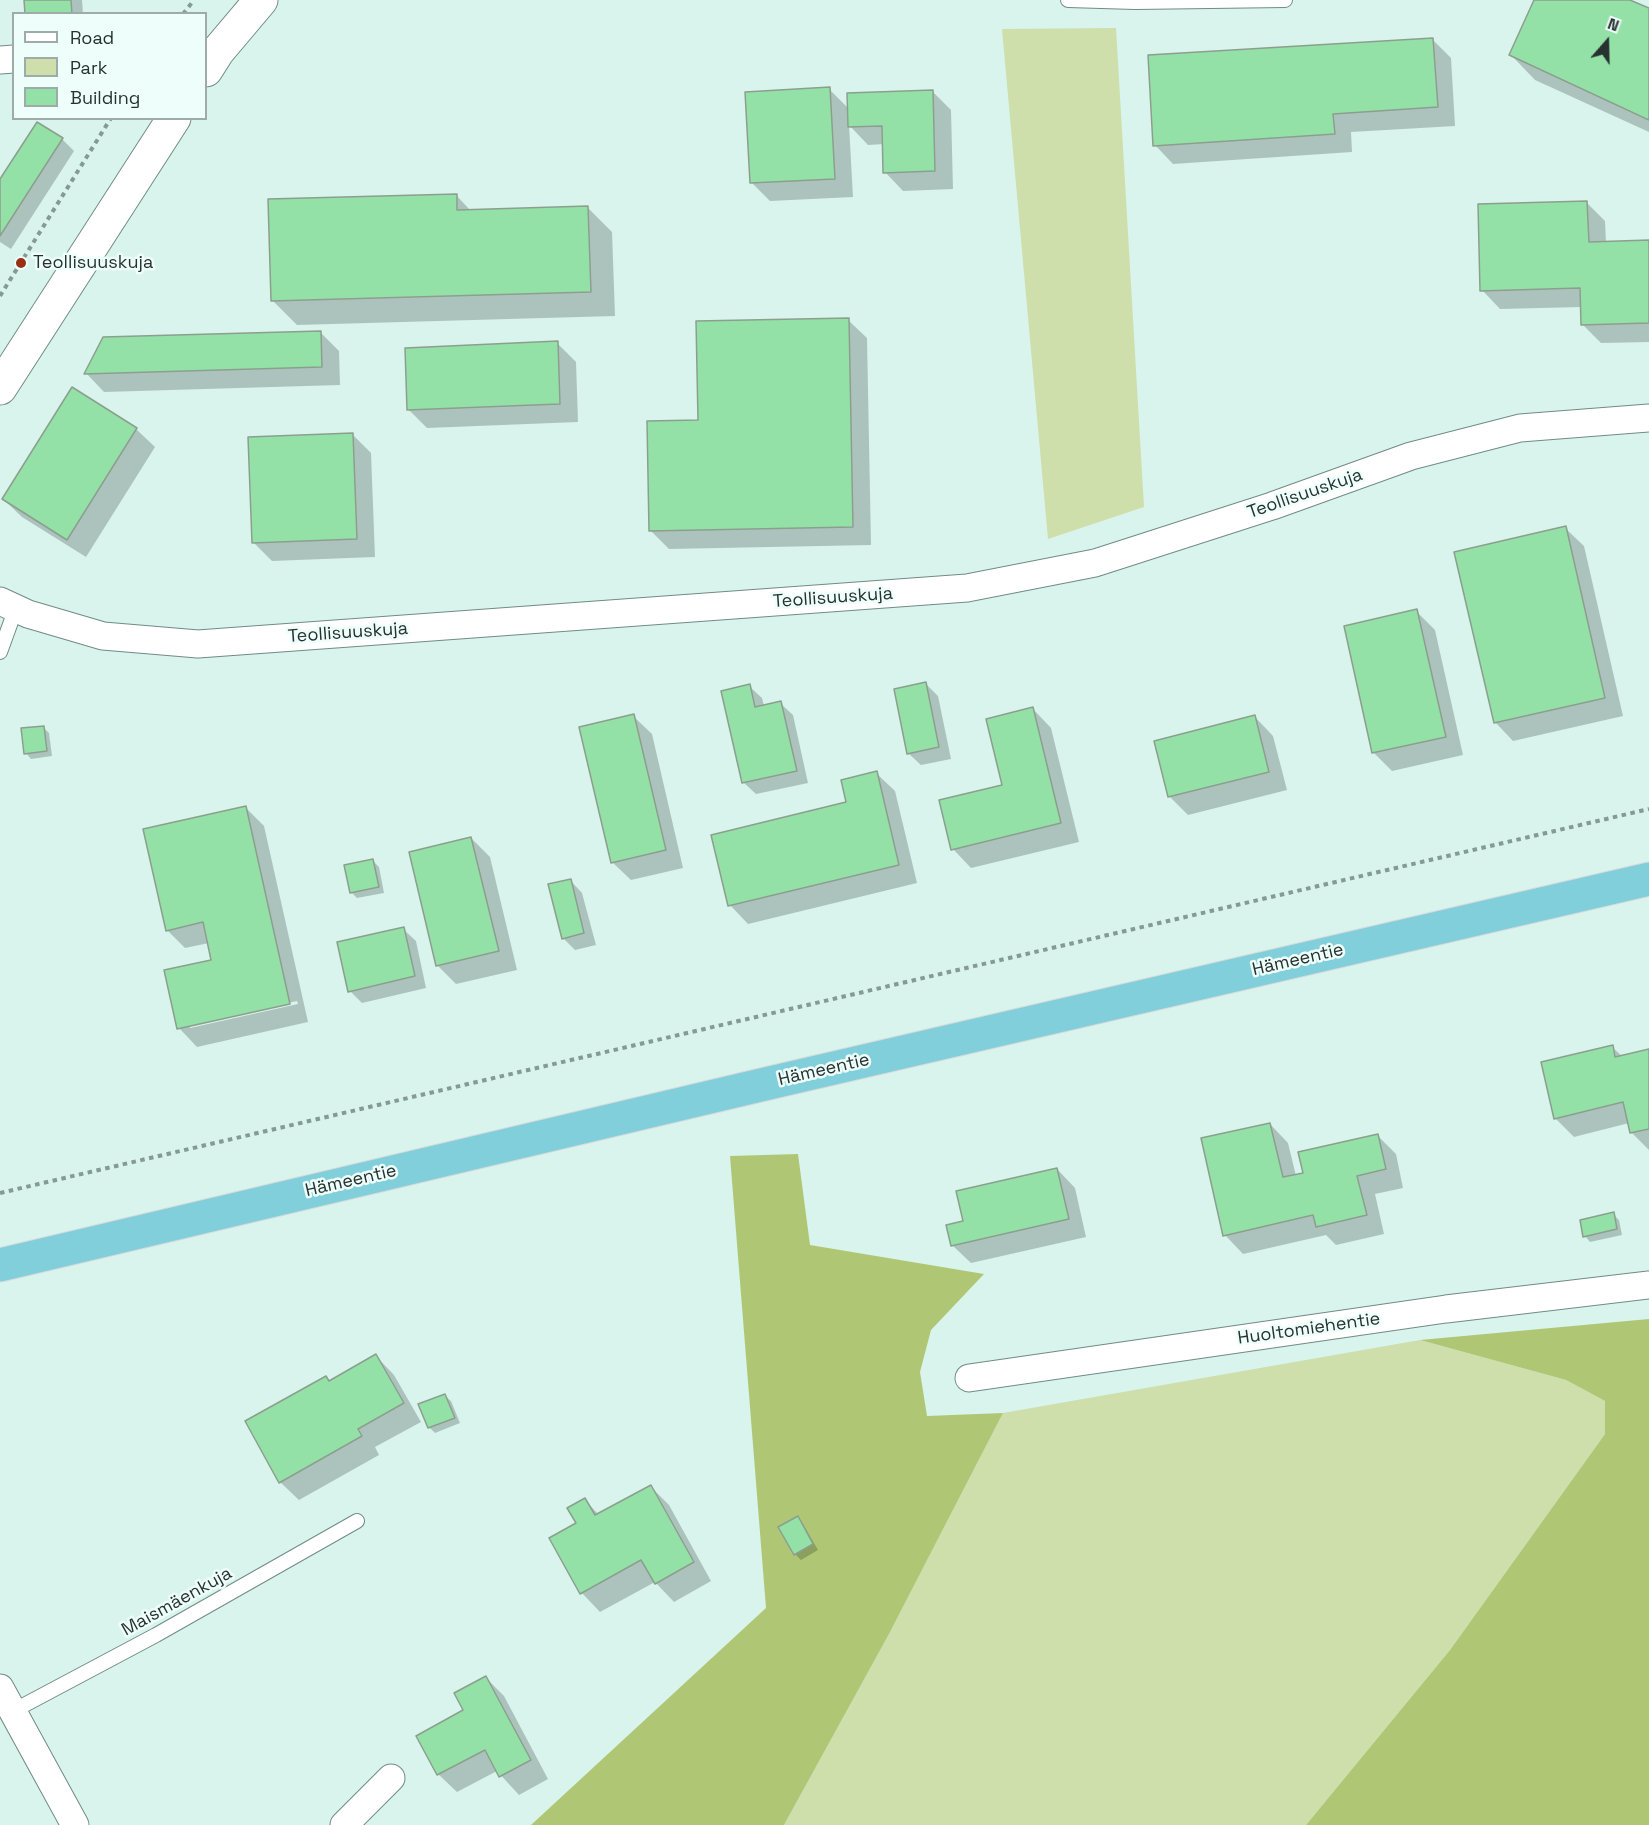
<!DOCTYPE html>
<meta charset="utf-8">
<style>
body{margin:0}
#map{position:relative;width:1649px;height:1825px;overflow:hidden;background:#d8f4ed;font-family:"Space Grotesk",sans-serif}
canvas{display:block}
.legend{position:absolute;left:12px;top:12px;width:195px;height:108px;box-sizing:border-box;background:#eefefa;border:2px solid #9eaca9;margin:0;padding:8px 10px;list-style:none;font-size:18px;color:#273230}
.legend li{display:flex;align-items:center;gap:12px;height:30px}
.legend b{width:30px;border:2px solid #9eaca9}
.north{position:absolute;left:1577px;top:12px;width:60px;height:60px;-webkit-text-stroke:4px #eefefa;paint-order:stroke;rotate:20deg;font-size:16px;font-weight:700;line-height:24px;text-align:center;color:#273230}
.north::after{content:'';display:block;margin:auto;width:21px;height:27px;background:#273230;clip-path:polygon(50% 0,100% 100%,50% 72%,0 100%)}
</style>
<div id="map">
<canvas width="1649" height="1825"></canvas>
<ul class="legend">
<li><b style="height:8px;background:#fff"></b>Road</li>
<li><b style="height:16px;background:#cedfab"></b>Park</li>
<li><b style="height:16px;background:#94e1a7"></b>Building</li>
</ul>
<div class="north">N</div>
</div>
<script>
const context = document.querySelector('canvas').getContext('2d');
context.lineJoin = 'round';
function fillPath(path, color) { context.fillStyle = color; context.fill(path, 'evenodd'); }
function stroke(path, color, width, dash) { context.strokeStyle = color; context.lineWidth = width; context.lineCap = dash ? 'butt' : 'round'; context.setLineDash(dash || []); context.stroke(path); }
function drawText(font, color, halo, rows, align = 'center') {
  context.font = font + ' "Space Grotesk",sans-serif'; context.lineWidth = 5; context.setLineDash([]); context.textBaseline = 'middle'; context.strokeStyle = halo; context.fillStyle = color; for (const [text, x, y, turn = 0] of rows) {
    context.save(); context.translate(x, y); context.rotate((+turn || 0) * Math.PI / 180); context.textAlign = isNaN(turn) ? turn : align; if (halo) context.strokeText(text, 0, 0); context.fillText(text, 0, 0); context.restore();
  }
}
fillPath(new Path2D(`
 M1116,28l28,479 -96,32 -46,-510z
 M1420,1340l146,40 39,21v33l-155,216 -144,175h-522l105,-191 114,-221z`), '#cedfab');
fillPath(new Path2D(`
 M798,1154l12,91 174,29 -53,56 -11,42 7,44 76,-3 -114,221 -105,191h-253l235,-217 -36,-452z
 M1649,1319v506h-343l144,-175 155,-216v-33l-39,-21 -146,-40z`), '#afc775');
fillPath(new Path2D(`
 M25,0h57l1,14h-57z
 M1536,0h91l22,10v122l-114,-52 -24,-25z
 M1433,40l18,18 4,68 -104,6 1,20 -179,12 -18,-19z
 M829,89l20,20 83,-18 19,19 2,79 -50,2 -18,-19 -1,-28 -16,1 -19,-20 4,72 -83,4 -18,-18z
 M62,139l12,12 -63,98 -11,-7v-60z
 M456,195l15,16 117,-3 24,24 3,84 -318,9 -25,-25z
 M1587,203l18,18 1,22 43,-1v100l-48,1 -19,-19v-17l-82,2 -18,-19z
 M848,320l19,18 4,207 -202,4 -18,-18 49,-110z
 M320,332l19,19 1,34 -236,7 -18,-19z
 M557,343l19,19 2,60 -151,6 -18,-18z
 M136,429l19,18 -69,110 -64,-40 -19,-18z
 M352,434l19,19 4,104 -103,4 -19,-19z
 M1565,528l19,18 39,170 -110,25 -18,-19z
 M1416,611l19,19 28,125 -71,16 -18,-18z
 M925,683l13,13 13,63 -30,6 -13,-12z
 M749,686l13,12 2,8 16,-3 13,12 15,68 -52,11 -13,-12z
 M1033,709l18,19 28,114 -108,26 -18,-19 51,-63z
 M633,716l19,18 31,134 -52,12 -19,-18z
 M1255,717l18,19 14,54 -99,25 -18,-18 -14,-55z
 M43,727l6,6 3,23 -21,3 -5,-6z
 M876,773l19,18 22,92 -169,41 -18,-19 118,-102z
 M246,808l18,18 44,196 -111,25 -18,-19 34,-67 -4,-18 -24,5 -18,-18zM297,1001l1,3 -108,24v-3z
 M471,838l19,19 27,113 -61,14 -19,-19z
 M373,861l6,6 5,26 -27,5 -6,-6z
 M570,880l12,13 14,52 -21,5 -12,-12z
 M403,929l13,12 10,47 -64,15 -12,-12z
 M1612,1047l11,10 26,-6v99l-17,-17 -3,-10 -55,14 -19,-19z
 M1270,1124l18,19 8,33 9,-2 72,-39 19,19 7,34 -28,6 9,40 -48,11 -10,-10 -83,19 -18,-19z
 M1057,1169l18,19 11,49 -115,26 -19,-18z
 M1613,1214l6,6 3,15 -32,7 -5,-6z
 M376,1356l18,19 27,47 -46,25 4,8 -80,45 -19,-18 49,-100z
 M445,1396l6,5 9,22 -25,10 -6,-6z
 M650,1486l19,19 42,76 -37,21 -19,-20 -55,30 -18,-19 -31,-54 27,-15 7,-24 14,15z
 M798,1518l5,6 15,26 -17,10 -6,-6z
 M486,1678l18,18 44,83 -29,16 -22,-24 -40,21 -19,-18 27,-63z`), '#0003');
const building = new Path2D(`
 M24,0h47l1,14h-47z
 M1534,0h96l19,8v112l-140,-65z
 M1433,38l5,69 -105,7 2,20 -182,12 -5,-91z
 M830,87l5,92 -85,4 -5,-91z
 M933,90l2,81 -52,2 -1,-47 -34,1 -1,-34z
 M37,122l26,16 -63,98v-57z
 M457,194v16l131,-4 3,86 -320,9 -3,-102z
 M1587,201l2,41 60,-2v83l-68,2 -1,-37 -100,3 -2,-87z
 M849,318l4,209 -204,4 -2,-110 51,-1 -2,-99z
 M321,331l1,36 -238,7 19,-37z
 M558,341l2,63 -153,6 -2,-62z
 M72,387l65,41 -70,112 -65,-41z
 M353,433l4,106 -105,4 -4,-106z
 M1566,526l39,172 -111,25 -40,-171z
 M1417,609l29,128 -74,16 -28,-127z
 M926,682l13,65 -32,7 -13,-65z
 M750,684l5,23 26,-6 16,70 -55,12 -21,-92z
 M1033,707l28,116 -110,27 -12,-50 63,-15 -16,-66z
 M634,714l32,136 -55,13 -32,-136z
 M1255,715l14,57 -101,25 -14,-56z
 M44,726l3,25 -23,3 -3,-26z
 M877,771l22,94 -171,41 -17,-71 135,-33 -5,-22z
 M246,806l44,198 -113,25 -13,-59 47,-10 -8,-38 -37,9 -23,-102z
 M471,837l28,114 -63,15 -27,-114z
 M373,859l6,28 -29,6 -6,-28z
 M571,879l13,54 -22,6 -14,-55z
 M404,927l11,49 -67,16 -11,-50z
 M1613,1045l2,12 34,-8v80l-19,4 -7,-31 -69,17 -13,-57z
 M1270,1123l13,54 20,-4 -5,-21 80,-18 8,35 -29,7 10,39 -51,12 -3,-12 -90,21 -22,-98z
 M1057,1168l12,51 -118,27 -5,-21 17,-4 -7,-30z
 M1614,1212l3,17 -34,8 -3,-17z
 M376,1354l28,49 -46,26 4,7 -83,47 -34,-62 81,-45 3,5z
 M445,1394l10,24 -27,10 -10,-24z
 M651,1485l43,77 -39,22 -14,-24 -61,34 -31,-56 27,-15 -9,-15 18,-10 10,17z
 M798,1516l15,28 -19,11 -16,-28z
 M486,1676l45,84 -32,17 -14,-27 -48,25 -21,-39 47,-26 -9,-17z`);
fillPath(building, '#94e1a7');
stroke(building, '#8c9f8f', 1.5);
const service = new Path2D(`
 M1068,0l67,2 150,-2
 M0,652l16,-44
 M13,1711l143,-76 201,-114`);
const minor = new Path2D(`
 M0,60l14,-1
 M0,601l28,13 75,22 95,8 769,-56 128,-25 177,-57 139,-50 109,-28 129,-10
 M969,1378l477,-69 203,-24
 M0,1688l75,137
 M344,1825l47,-47`);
const tertiary = new Path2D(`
 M206,70l12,-19 43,-51
 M0,388l174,-270`);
const trunk = new Path2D(`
 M0,1265l765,-181 884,-205`);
stroke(service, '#718b85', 16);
stroke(minor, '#718b85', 29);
stroke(tertiary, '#718b85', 35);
stroke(trunk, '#d8dada', 35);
stroke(new Path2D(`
 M183,14l11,-14
 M0,296l111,-178
 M0,1193l1649,-384`), '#859995', 4, [4.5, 4.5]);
stroke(service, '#fff', 14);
stroke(minor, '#fff', 27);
stroke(tertiary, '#fff', 33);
stroke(trunk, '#82cfdc', 33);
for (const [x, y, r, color] of [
 [21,263,6,"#983113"]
]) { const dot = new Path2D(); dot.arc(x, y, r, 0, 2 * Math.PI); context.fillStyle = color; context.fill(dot); stroke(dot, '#eefefa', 2); }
drawText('18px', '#273230', '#eefefa', [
 ["Teollisuuskuja",33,263]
], 'left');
drawText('18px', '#273230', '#eefefa', [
 ["Teollisuuskuja",1305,494,-19],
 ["Teollisuuskuja",833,598,-4],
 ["Teollisuuskuja",348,633,-4],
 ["Hämeentie",1298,960,-13],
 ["Hämeentie",824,1070,-13],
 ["Hämeentie",351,1181,-13],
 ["Huoltomiehentie",1309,1329,-8],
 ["Maismäenkuja",177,1602,-29]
]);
</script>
